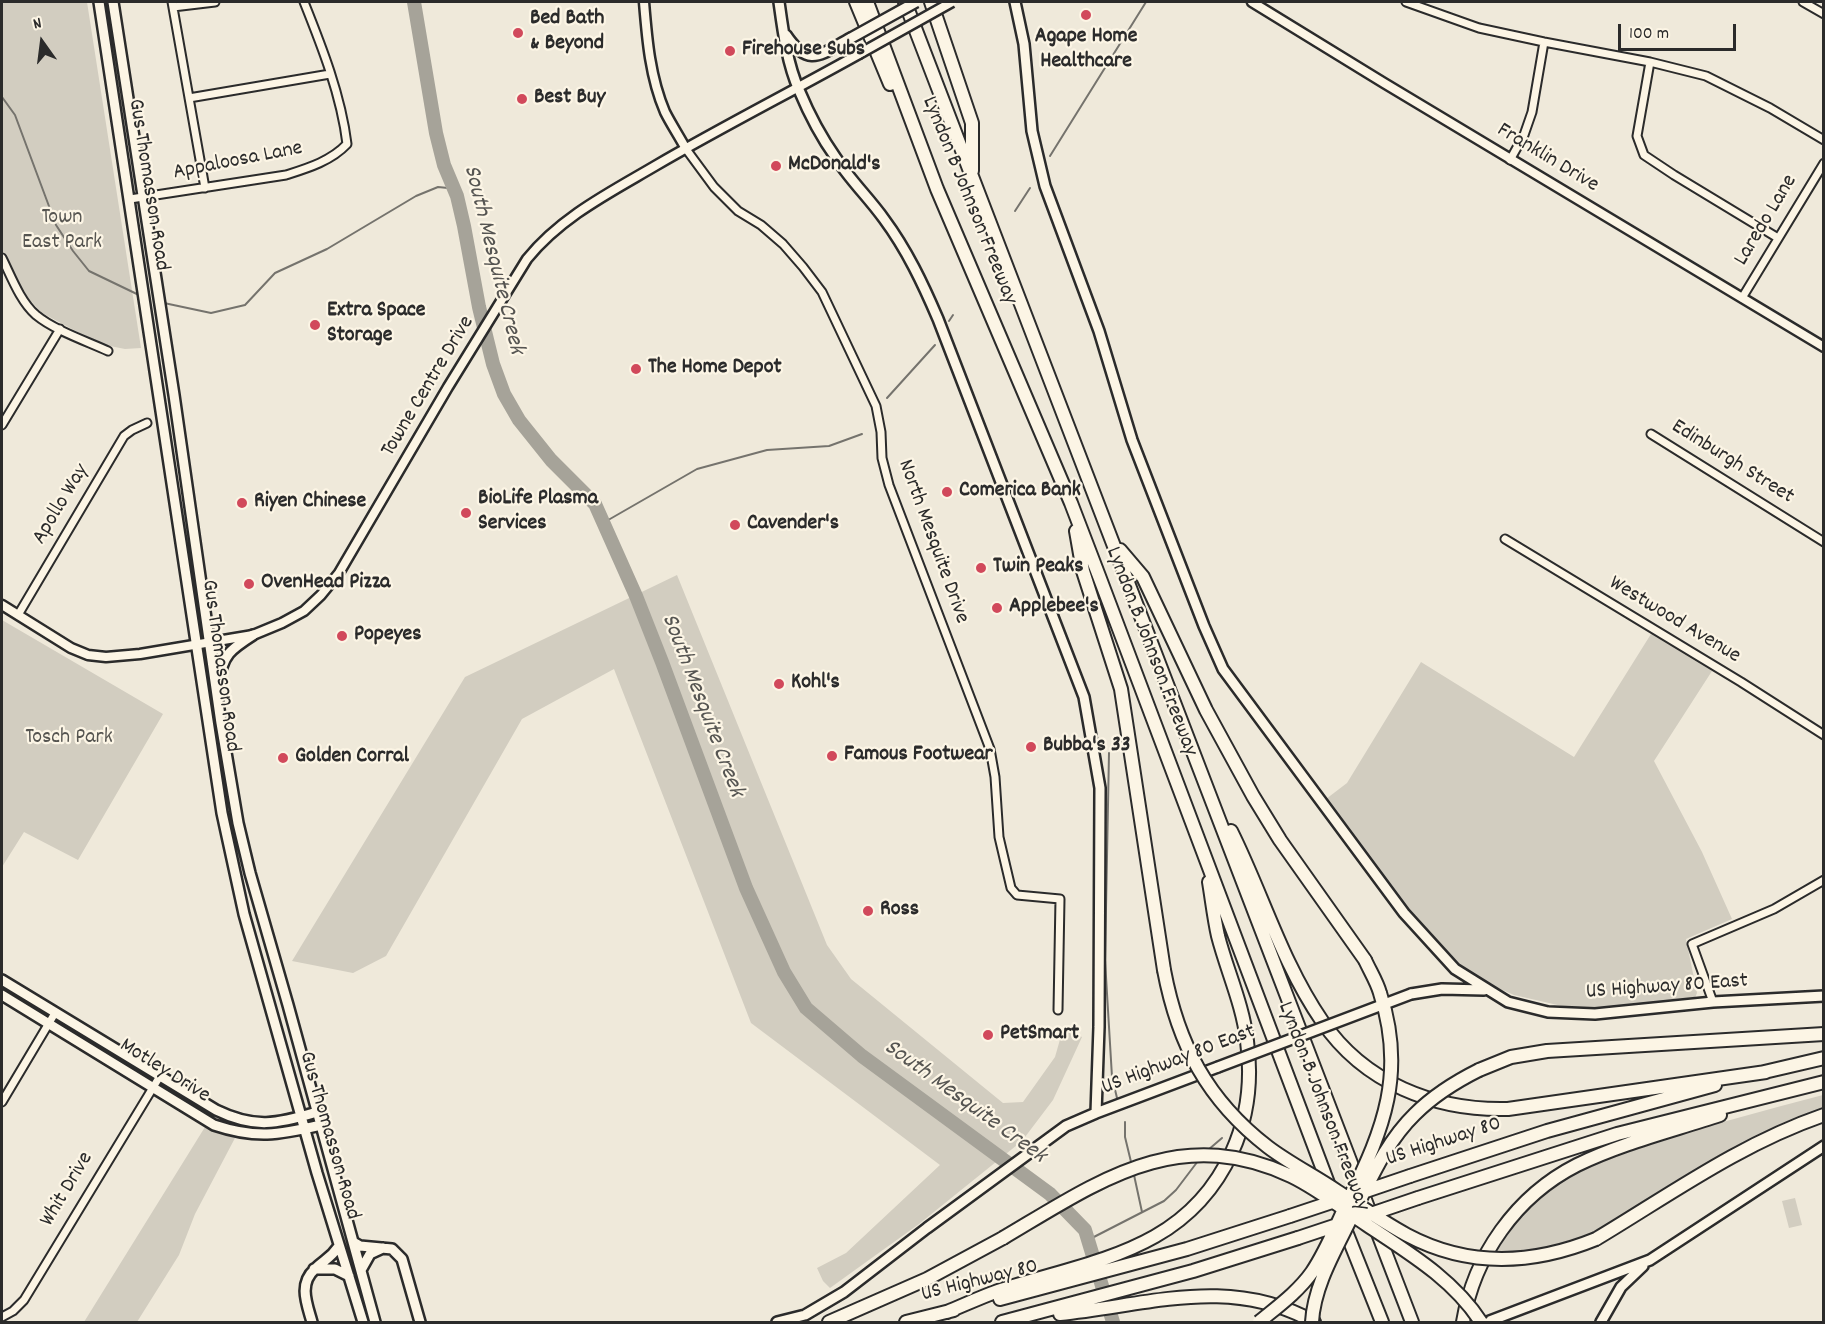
<!DOCTYPE html>
<style>
body{margin:0}
#map{position:relative;width:1825px;height:1324px;overflow:hidden;background:#efe9da;font-family:Dekko,sans-serif}
canvas{display:block}
.frame{position:absolute;inset:0;border:3px solid #2b2b2b;pointer-events:none}
.north{position:absolute;left:12px;top:12px;width:60px;height:60px;-webkit-text-stroke:4px #fcf5e5;paint-order:stroke;rotate:346deg;font-size:16px;font-weight:700;line-height:24px;text-align:center;color:#2b2b2b}
.north::after{content:'';display:block;margin:auto;width:21px;height:27px;background:#2b2b2b;clip-path:polygon(50% 0,100% 100%,50% 72%,0 100%)}
.scale{position:absolute;left:1618px;top:24px;width:118px;height:27px;box-sizing:border-box;border:3px solid #2b2b2b;border-top:0;padding-left:8px;font-size:18px;line-height:21px;white-space:nowrap;color:#2b2b2b;-webkit-text-stroke:4px #fcf5e5;paint-order:stroke}
</style>
<div id="map">
<canvas width="1825" height="1324"></canvas>
<div class="frame"></div>
<div class="north">N</div>
<div class="scale">100 m</div>
</div>
<script>
const context = document.querySelector('canvas').getContext('2d');
context.lineJoin = 'round';
function fillPath(path, color) { context.fillStyle = color; context.fill(path, 'evenodd'); }
function stroke(path, color, width, dash) { context.strokeStyle = color; context.lineWidth = width; context.lineCap = dash ? 'butt' : 'round'; context.setLineDash(dash || []); context.stroke(path); }
function drawText(font, color, halo, rows, align = 'center') {
  context.font = font + ' Dekko,sans-serif'; context.lineWidth = 4.5; context.setLineDash([]); context.textBaseline = 'middle'; context.strokeStyle = halo; context.fillStyle = color; for (const [text, x, y, turn = 0] of rows) {
    context.save(); context.translate(x, y); context.rotate((+turn || 0) * Math.PI / 180); context.textAlign = isNaN(turn) ? turn : align; if (halo) context.strokeText(text, 0, 0); context.fillText(text, 0, 0); context.restore();
  }
}
fillPath(new Path2D(`
 M2,2h85l54,346 -16,1 -25,-5 -58,-31 -14,-15 -26,-48z
 M677,575l150,370 24,34 152,124 20,-1 32,-45 8,-28 19,8 -29,63 -31,41 -103,83 -89,64 -7,-7 -6,-13 29,-15 94,-88 -189,-142 -137,-354 -92,50 -136,237 -33,17 -61,-12 173,-284z
 M2,620l161,94 -85,146 -54,-28 -22,35z
 M1651,634l61,37 -58,90 48,91 30,67 -46,20 11,54 -2,5 -100,10 -33,-2 -48,-11 -30,-13 -23,-15 -35,-34 -100,-134 21,-16 74,-121 153,95z
 M1823,1095v15l-69,28 -54,30 -102,65 -62,20 -44,1c16,-27 37,-53 64,-70 29,-19 63,-30 96,-41 57,-18 114,-33 171,-48z
 M205,1127l30,11 -40,76 -16,41 -42,67h-53z
 M1795,1198l7,27 -13,3 -7,-27z`), '#d2cdc0');
stroke(new Path2D(`
 M2,97l13,18 41,110 17,26 16,20 52,25
 M1050,156l96,-154
 M1015,211l15,-23
 M164,303l47,10 34,-8 30,-32 52,-24 89,-53 22,-9 10,1 9,8
 M949,321l4,-6
 M887,398l48,-53
 M603,523l94,-54 70,-19 62,-4 33,-12
 M1109,753l-4,207 7,117 5,21
 M1125,1122v15l7,29
 M1208,1150l14,-12
 M1134,1175l8,37
 M1088,1240l76,-39 12,-11 22,-29`), '#75736d', 2);
stroke(new Path2D(`
 M414,2l22,131 8,32 13,31 7,30 15,81 14,57 11,30 15,26 32,40 44,44 41,92 26,66 84,226 38,84 22,36 56,48 188,138 35,36 28,92`), '#a6a399', 14);
const minor = new Path2D(`
 M172,2l33,186
 M1406,2l73,26 65,14 106,20 56,14 64,32 54,32
 M1803,2l21,12
 M173,7l42,-5
 M1650,62l-13,74 7,19 30,20 104,63
 M189,98l141,-24
 M686,149l28,38 24,24 23,14 22,19 20,23 19,25 54,114 5,26 1,26 7,27 101,264 5,28 4,60 12,51 6,7 43,4 -2,111
 M1510,160l14,-25 8,-23 12,-70
 M130,199l156,-24c22,-7 45,-14 61,-31 -6,-49 -25,-97 -43,-142
 M2,258c9,18 18,43 34,57 18,15 50,26 72,36
 M1742,298l82,-135
 M2,425l58,-96
 M1651,434l173,108
 M1505,539l236,143 83,53
 M18,615l106,-179 8,-6 15,-7
 M1713,1002l-21,-58 82,-35 50,-29
 M2,1102l53,-89
 M2,1317l11,-6 11,-11 136,-224`);
const tertiary = new Path2D(`
 M644,2c3,37 6,75 21,110 6,12 14,24 21,37
 M1252,2l132,81 440,264
 M2,605l69,43 17,7 18,2 34,-3 113,-19 29,-12 22,-12 17,-16 18,-22 109,-186 79,-128c34,-42 82,-66 128,-93 67,-39 136,-74 204,-112`);
const secondary = new Path2D(`
 M99,2l123,811 22,101 73,259 46,149
 M113,2l61,393 47,328 17,100 12,50 38,132 87,317
 M779,2c4,29 8,61 20,88 10,24 22,47 37,68 14,22 33,40 48,61 23,31 39,65 54,100l146,378 16,91 -1,239 -3,86
 M1015,2l9,42 8,87 13,55 54,145 33,109 72,186 19,43 181,244 51,56 53,33 40,10 47,2 118,-12 111,-6
 M786,35c23,34 35,19 65,3
 M219,682c3,-27 12,-33 34,-47
 M2,980l214,130c39,19 61,14 101,2
 M1411,994l31,-5 42,1
 M2,995l212,130c42,14 64,10 107,0
 M353,1242l7,4 32,3 10,10 18,63
 M314,1269h21l14,7
 M361,1270l9,-16 13,-6
 M312,1322c-5,-18 -14,-38 3,-53 10,-10 15,-10 24,-23
 M777,1322l28,-7 39,-23 83,-64 139,-102 30,-13 122,-46
 M1487,1322l163,-62 174,-114
 M1601,1322l20,-35 22,-21`);
const motorway = new Path2D(`
 M856,2l34,82
 M867,2l70,187 134,314 28,73 232,615
 M905,2l507,1320
 M931,2l41,121v48
 M1076,531l7,40 38,118 43,281
 M1120,550l23,27 63,133 47,86 27,44 85,120
 M1231,831c31,62 51,132 91,190 42,62 113,90 186,88l258,-37
 M1479,1070l32,-13 36,-6 277,-17
 M1760,1073l64,-15
 M1410,1176l137,-45 168,-46
 M1418,1198l199,-64 207,-52
 M1343,1224l39,98
 M1596,1239c75,-45 144,-95 228,-124
 M1000,1299l187,-50 103,-33
 M947,1312c17,-7 34,-15 51,-21 92,-31 188,-38 234,-139 16,-35 20,-73 15,-111 -4,-36 -20,-70 -29,-105 -4,-18 -6,-36 -9,-54
 M1060,1314c90,-9 169,-39 254,8
 M829,1322l98,-43 76,-41
 M906,1322l48,-12
 M1002,1322l191,-51 105,-33
 M1463,1322c11,-66 53,-126 114,-157 45,-22 95,-34 143,-50`);
stroke(minor, '#2b2b2b', 11);
stroke(tertiary, '#2b2b2b', 13);
stroke(secondary, '#2b2b2b', 14);
stroke(motorway, '#2b2b2b', 16);
stroke(minor, '#fcf5e5', 7);
stroke(tertiary, '#fcf5e5', 8);
stroke(secondary, '#fcf5e5', 9);
stroke(motorway, '#fcf5e5', 12);
const tertiaryBridge = new Path2D(`
 M859,54l93,-52`);
const secondaryBridge = new Path2D(`
 M851,38l65,-36
 M1218,1067l193,-73`);
const motorwayBridge = new Path2D(`
 M1164,970c14,74 43,130 104,177 21,16 47,29 69,44 23,15 46,31 70,44 62,33 125,30 189,4
 M1360,1193l50,-17
 M1368,1215l50,-17
 M1290,1216l48,-16
 M1003,1238c95,-56 174,-115 288,-62 27,13 52,33 76,49 42,28 86,54 114,97
 M1298,1238l42,-14
 M1259,1322c18,-15 39,-30 53,-50 15,-22 25,-49 37,-73 35,-70 57,-127 31,-206 -3,-11 -10,-22 -15,-33
 M1312,1322c2,-36 23,-71 38,-102 19,-37 35,-77 65,-106 19,-19 40,-32 64,-44`);
stroke(tertiaryBridge, '#2b2b2b', 13, []);
stroke(secondaryBridge, '#2b2b2b', 14, []);
stroke(motorwayBridge, '#2b2b2b', 16, []);
stroke(tertiaryBridge, '#fcf5e5', 8);
stroke(secondaryBridge, '#fcf5e5', 9);
stroke(motorwayBridge, '#fcf5e5', 12);
for (const [x, y, r, color] of [
 [1086,15,6,"#d1495b"],
 [518,33,6,"#d1495b"],
 [730,51,6,"#d1495b"],
 [522,99,6,"#d1495b"],
 [776,166,6,"#d1495b"],
 [315,325,6,"#d1495b"],
 [636,369,6,"#d1495b"],
 [947,492,6,"#d1495b"],
 [242,503,6,"#d1495b"],
 [466,513,6,"#d1495b"],
 [735,525,6,"#d1495b"],
 [981,568,6,"#d1495b"],
 [249,584,6,"#d1495b"],
 [997,608,6,"#d1495b"],
 [342,636,6,"#d1495b"],
 [779,684,6,"#d1495b"],
 [1031,747,6,"#d1495b"],
 [832,756,6,"#d1495b"],
 [283,758,6,"#d1495b"],
 [868,911,6,"#d1495b"],
 [988,1035,6,"#d1495b"]
]) { const dot = new Path2D(); dot.arc(x, y, r, 0, 2 * Math.PI); context.fillStyle = color; context.fill(dot); stroke(dot, '#fcf5e5', 2); }
drawText('bold 22px', '#2b2b2b', '#fcf5e5', [
 ["Bed Bath",530,20],
 ["& Beyond",530,45],
 ["Agape Home",1086,38,"center"],
 ["Healthcare",1086,63,"center"],
 ["Firehouse Subs",742,51],
 ["Best Buy",534,99],
 ["McDonald's",788,166],
 ["Extra Space",327,312],
 ["Storage",327,337],
 ["The Home Depot",648,369],
 ["Comerica Bank",959,492],
 ["BioLife Plasma",478,500],
 ["Services",478,525],
 ["Riyen Chinese",254,503],
 ["Cavender's",747,525],
 ["Twin Peaks",993,568],
 ["OvenHead Pizza",261,584],
 ["Applebee's",1009,608],
 ["Popeyes",354,636],
 ["Kohl's",791,684],
 ["Bubba's 33",1043,747],
 ["Famous Footwear",844,756],
 ["Golden Corral",295,758],
 ["Ross",880,911],
 ["PetSmart",1000,1035]
], 'left');
drawText('22px', '#2b2b2b', '#fcf5e5', [
 ["Franklin Drive",1547,159,31],
 ["Appaloosa Lane",238,162,-11],
 ["Gus Thomasson Road",147,185,81],
 ["Lyndon B Johnson Freeway",968,201,68],
 ["Laredo Lane",1767,221,-59],
 ["Towne Centre Drive",429,387,-59],
 ["Edinburgh Street",1732,463,32],
 ["Apollo Way",62,505,-59],
 ["North Mesquite Drive",932,542,70],
 ["Westwood Avenue",1674,621,31],
 ["Lyndon B Johnson Freeway",1150,652,69],
 ["Gus Thomasson Road",219,666,82],
 ["US Highway 80 East",1667,988,-4],
 ["US Highway 80 East",1179,1061,-21],
 ["Motley Drive",164,1072,32],
 ["Lyndon B Johnson Freeway",1322,1107,69],
 ["Gus Thomasson Road",328,1136,74],
 ["US Highway 80",1444,1143,-18],
 ["Whit Drive",68,1190,-59],
 ["US Highway 80",980,1282,-14]
]);
drawText('22px', '#555450', '#fcf5e5', [
 ["Town",62,219],
 ["East Park",62,244],
 ["Tosch Park",69,739]
]);
drawText('italic 24px', '#565552', '#fcf5e5', [
 ["South Mesquite Creek",492,260,76],
 ["South Mesquite Creek",701,706,69],
 ["South Mesquite Creek",964,1103,36]
]);
</script>
